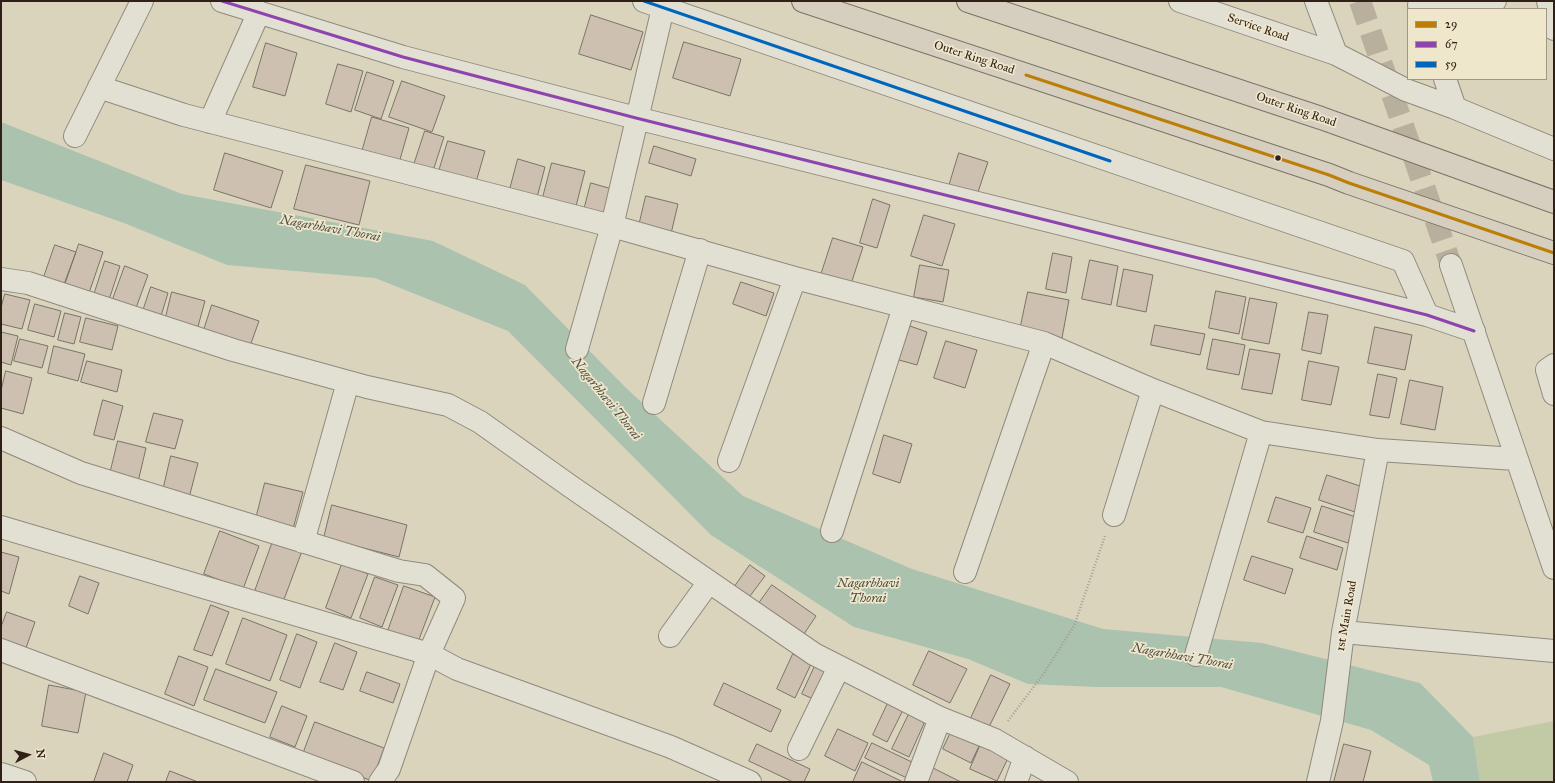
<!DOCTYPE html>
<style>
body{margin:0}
#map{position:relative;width:1555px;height:783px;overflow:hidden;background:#dad4bd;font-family:"IM FELL Great Primer",serif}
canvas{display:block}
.frame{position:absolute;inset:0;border:2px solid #312018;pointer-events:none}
.legend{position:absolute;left:1407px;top:8px;width:140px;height:72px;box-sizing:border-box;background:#efe7cc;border:1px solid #a39784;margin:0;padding:5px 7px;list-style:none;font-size:12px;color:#312018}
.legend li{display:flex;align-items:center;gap:8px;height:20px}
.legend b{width:20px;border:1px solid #a39784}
.north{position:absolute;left:8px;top:735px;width:40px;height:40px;-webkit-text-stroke:3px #efe7cc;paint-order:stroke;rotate:84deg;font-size:11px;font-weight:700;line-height:16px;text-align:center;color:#312018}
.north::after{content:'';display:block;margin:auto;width:14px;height:18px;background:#312018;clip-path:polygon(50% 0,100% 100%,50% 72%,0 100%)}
</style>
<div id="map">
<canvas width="1555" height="783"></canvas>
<div class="frame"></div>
<ul class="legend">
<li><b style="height:5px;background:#bc7e07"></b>29</li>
<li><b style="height:5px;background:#8e44ad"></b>67</li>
<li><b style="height:5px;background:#0065bd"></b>59</li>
</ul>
<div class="north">N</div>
</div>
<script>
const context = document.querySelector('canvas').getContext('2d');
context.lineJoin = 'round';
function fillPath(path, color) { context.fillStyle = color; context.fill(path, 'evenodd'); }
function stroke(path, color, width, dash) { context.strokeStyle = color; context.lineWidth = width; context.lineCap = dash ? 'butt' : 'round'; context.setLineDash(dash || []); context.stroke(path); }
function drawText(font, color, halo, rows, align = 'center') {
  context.font = font + ' "IM FELL Great Primer",serif'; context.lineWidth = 3.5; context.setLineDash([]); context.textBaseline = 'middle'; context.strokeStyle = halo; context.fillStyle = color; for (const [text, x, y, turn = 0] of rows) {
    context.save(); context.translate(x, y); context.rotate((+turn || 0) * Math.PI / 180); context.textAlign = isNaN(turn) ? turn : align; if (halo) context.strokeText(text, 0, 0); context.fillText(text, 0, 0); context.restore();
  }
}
fillPath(new Path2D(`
 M1554,721v61h-74l-7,-45z`), '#c2caa5');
fillPath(new Path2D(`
 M1,122l181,72 251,47 92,44 100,102 118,109 169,73 191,60 159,14 158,40 53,54 7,45h-47l-4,-17 -58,-35 -150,-43h-126l-67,-3 -60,-25 -114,-32 -143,-92 -203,-204 -133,-53 -148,-13 -103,-42 -123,-43z`), '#abc2ae');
const building = new Path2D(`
 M591,15l52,17 -12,38 -52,-16z
 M684,42l57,17 -11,37 -57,-18z
 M266,43l31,10 -12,43 -32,-9z
 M338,64l25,7 -12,41 -25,-8z
 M367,72l27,9 -13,38 -26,-9z
 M402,81l43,15 -13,36 -43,-15z
 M372,117l37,11 -12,42 -37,-11z
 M425,131l19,6 -13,40 -19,-6z
 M448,141l37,10 -11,38 -37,-11z
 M654,146l42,13 -5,17 -42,-13z
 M225,153l58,18 -12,37 -57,-18z
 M959,153l29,9 -13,39 -28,-8z
 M518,159l27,8 -10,38 -27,-8z
 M552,163l33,8 -11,43 -33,-9z
 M306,165l64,16 -11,44 -65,-16z
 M591,183l21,6 -8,30 -21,-5z
 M646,196l32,8 -8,34 -32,-8z
 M873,199l17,6 -13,43 -17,-5z
 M924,215l31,9 -13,42 -31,-10z
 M833,238l30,9 -12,37 -30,-9z
 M79,244l24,8 -14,41 -24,-8z
 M55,245l21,7 -13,35 -20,-7z
 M1053,253l19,4 -6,36 -20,-4z
 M1090,260l28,6 -7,39 -29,-6z
 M105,261l15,5 -12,37 -15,-5z
 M920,265l29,5 -6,32 -29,-5z
 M125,266l23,9 -12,33 -23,-9z
 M1124,269l29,6 -7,37 -29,-6z
 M741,282l33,11 -8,23 -33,-12z
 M151,287l17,6 -7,23 -18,-5z
 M1216,291l30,6 -7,37 -30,-6z
 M172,292l33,9 -8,29 -32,-9z
 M1028,292l41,8 -7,38 -42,-8z
 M5,294l25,6 -8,29 -21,-5v-16z
 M1250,298l27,5 -8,41 -27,-5z
 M35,304l26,7 -7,26 -26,-7z
 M212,305l47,16 -10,28 -46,-16z
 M1309,312l19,3 -7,39 -19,-4z
 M65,313l16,4 -7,27 -16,-4z
 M86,318l32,8 -6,24 -32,-8z
 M1155,325l50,9 -5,21 -49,-10z
 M910,326l17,6 -10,33 -18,-5z
 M1375,327l37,8 -7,35 -37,-7z
 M1,332l17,4 -7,29 -10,-3z
 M20,339l28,7 -6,22 -28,-7z
 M1213,339l32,6 -6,30 -32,-6z
 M946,341l31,9 -12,38 -31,-10z
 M54,346l31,8 -7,27 -30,-8z
 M1250,349l30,5 -8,40 -30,-5z
 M87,361l35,9 -5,22 -36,-10z
 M1309,361l30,6 -8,38 -29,-5z
 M6,371l26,7 -9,36 -22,-6v-17z
 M1378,374l19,4 -8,40 -19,-3z
 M1410,380l33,7 -8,43 -34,-6z
 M103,400l20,6 -9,34 -20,-5z
 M154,413l29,7 -8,29 -29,-7z
 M884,435l28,9 -12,39 -27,-9z
 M118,441l28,7 -8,34 -28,-8z
 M171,456l27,7 -9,35 -26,-7z
 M1327,475l39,13 -8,25 -39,-13z
 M265,483l38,9 -10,37 -37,-10z
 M1276,497l35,11 -8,25 -35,-11z
 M332,505l75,20 -8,32 -75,-19z
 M1322,506l34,11 -8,26 -34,-11z
 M220,531l39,15 -16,43 -39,-15z
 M1307,536l36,12 -6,22 -37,-12z
 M273,541l29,10 -19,51 -28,-11z
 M1,552l18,5 -10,37 -8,-3z
 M1252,556l41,13 -8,25 -41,-14z
 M342,564l26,10 -17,44 -25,-10z
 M750,565l15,11 -18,24 -14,-11z
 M80,576l19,7 -11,31 -19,-8z
 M375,577l23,8 -16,42 -22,-9z
 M772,585l44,31 -14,21 -45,-31z
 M404,586l31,11 -17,45 -30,-11z
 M211,605l18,7 -17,44 -18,-6z
 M7,612l28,10 -10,29 -24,-9v-15z
 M243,618l44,17 -17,46 -44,-17z
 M297,634l20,8 -17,46 -20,-8z
 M335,643l22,9 -14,38 -23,-8z
 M929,651l38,18 -17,34 -37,-18z
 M793,654l18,10 -16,34 -18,-9z
 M179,656l29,11 -14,39 -29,-12z
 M815,666l16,7 -13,28 -16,-7z
 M216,669l61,23 -12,31 -61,-23z
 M367,672l33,12 -7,19 -33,-12z
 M991,675l19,9 -21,43 -18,-9z
 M724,683l57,27 -10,22 -57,-27z
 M49,685l37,7 -8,41 -36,-7z
 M888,703l15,7 -16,32 -14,-7z
 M282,706l25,10 -12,31 -25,-10z
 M910,712l16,7 -17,38 -17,-8z
 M315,722l69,26 -12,33 -69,-27z
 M838,729l30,14 -13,28 -30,-15z
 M951,732l28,14 -8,17 -28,-14z
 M872,743l44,21 -7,15 -44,-21z
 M757,744l53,25 -6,13h-11l-44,-21z
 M981,744l28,12 -12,25 -27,-12z
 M1344,744l27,7 -8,31h-29z
 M104,753l29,12 -6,17h-33z
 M862,762l41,20h-50z
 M929,766l32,16h-40z
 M170,771l28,11h-32z`);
fillPath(building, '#cdc0b1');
stroke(building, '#797367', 1);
stroke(new Path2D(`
 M1360,1l91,264`), '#b8b09c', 22, [22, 11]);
const minor = new Path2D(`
 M222,1l181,56 233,61 791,197 47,16
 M644,1l759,260 24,54
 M1180,1l156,53 70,36 49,18 99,41
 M1316,1l20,53
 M1548,1l6,28
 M1419,5l76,-4
 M1445,79l10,29
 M99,87l85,28 428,111 183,52 249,65 109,47 108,42 117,18 138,9
 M210,122l49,-110
 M75,136l67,-135
 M1451,265l103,303
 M1,279l27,4 205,67 134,37 81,18 32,17 90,64 244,168 126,64 55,22 72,42
 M577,349l35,-123 51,-218
 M1554,365l-7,5 7,24
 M654,403l46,-153
 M1,438l80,35 318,98 26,4 29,23 -25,56 -40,115 -9,13
 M729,461l66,-183
 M1114,515l39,-125
 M1,527l428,127 28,15 214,78 79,35
 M832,531l72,-224
 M303,542l45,-160
 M965,572l79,-229
 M1343,632l211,19
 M670,636l39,-54
 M1,650l352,132
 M1196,655l65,-223
 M799,749l40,-82
 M1,774l24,8
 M916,782l24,-64
 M1016,782l9,-25
 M1318,782l14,-61 11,-89 35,-182`);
const highway = new Path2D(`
 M803,1l526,174 20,8 205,70
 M968,1l353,117 233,84`);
stroke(minor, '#908a7d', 24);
stroke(highway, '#797367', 24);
stroke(new Path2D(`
 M1008,721l36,-48 30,-47 31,-90`), '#a39e95', 2.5, [1, 2]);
stroke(minor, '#e2dfd3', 22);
stroke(highway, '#d6cfbf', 22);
stroke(new Path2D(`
 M1026,75l303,100 20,8 205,70`), '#bc7e07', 3);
stroke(new Path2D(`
 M222,1l181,56 233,61 791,197 47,16`), '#8e44ad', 3);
stroke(new Path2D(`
 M644,1l466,160`), '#0065bd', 3);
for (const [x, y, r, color] of [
 [1278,158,3.5,"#312018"]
]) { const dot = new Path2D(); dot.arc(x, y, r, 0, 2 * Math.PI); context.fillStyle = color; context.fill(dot); stroke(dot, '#efe7cc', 1.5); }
drawText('12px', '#312018', '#efe7cc', [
 ["Service Road",1258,28,19],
 ["Outer Ring Road",974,58,18],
 ["Outer Ring Road",1296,110,19],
 ["1st Main Road",1347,616,-80]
]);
drawText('italic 13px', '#504e43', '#efe7cc', [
 ["Nagarbhavi Thorai",330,229,10],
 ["Nagarbhavi Thorai",606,399,51],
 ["Nagarbhavi",868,584],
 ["Thorai",868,599],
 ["Nagarbhavi Thorai",1182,657,10]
]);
</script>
